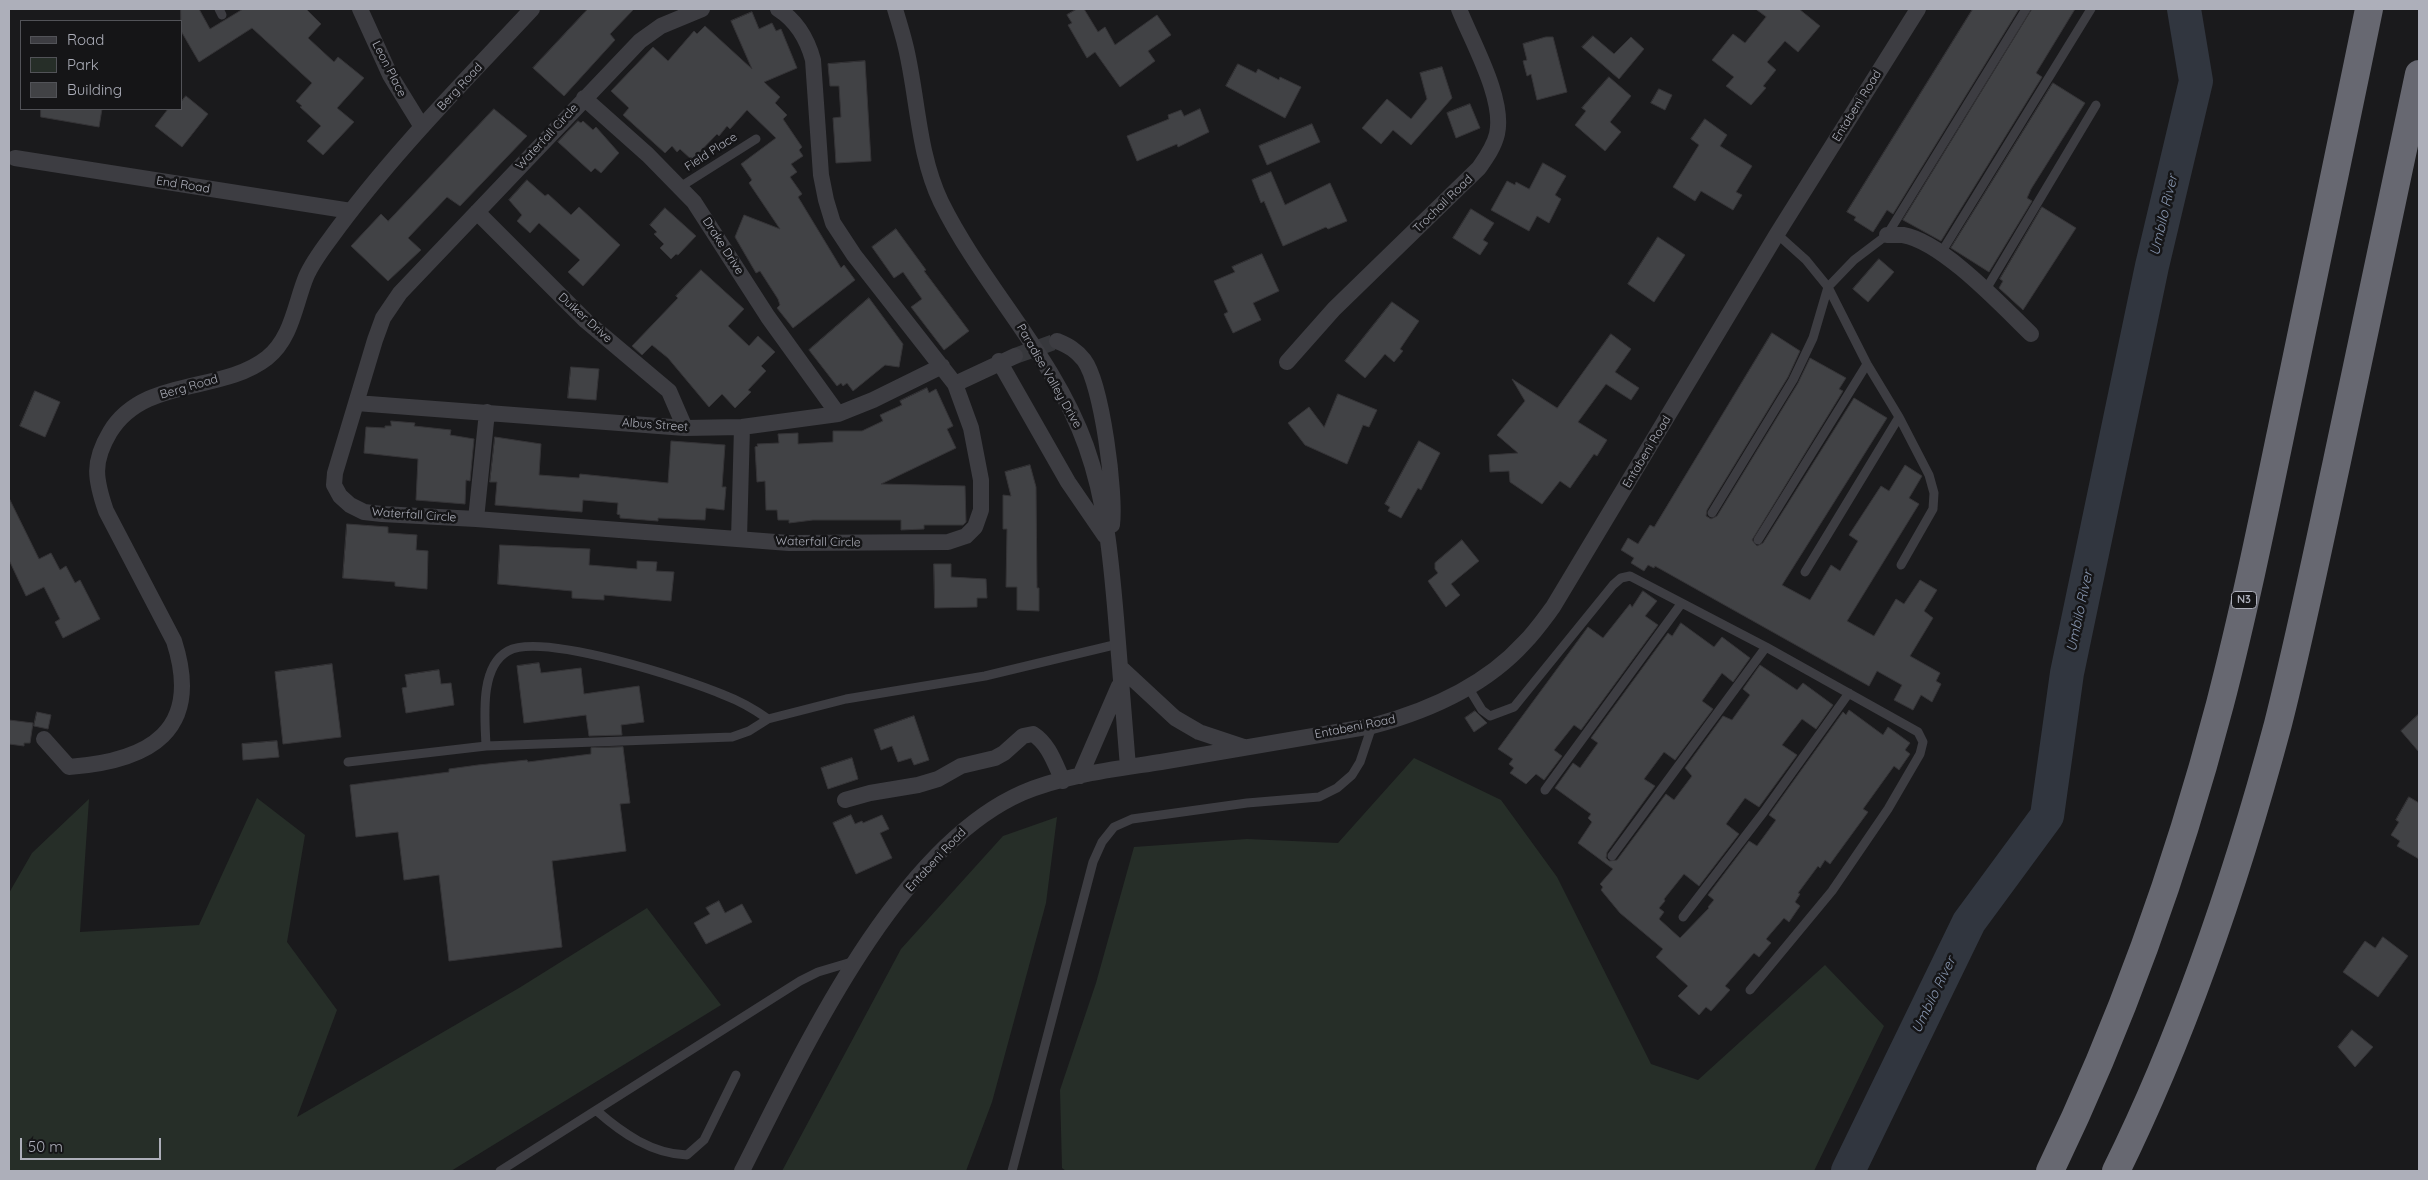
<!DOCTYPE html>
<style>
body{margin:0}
#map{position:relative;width:2428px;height:1180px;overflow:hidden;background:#1a1a1c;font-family:Quicksand,sans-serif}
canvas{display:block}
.frame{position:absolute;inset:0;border:10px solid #adafba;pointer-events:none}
.legend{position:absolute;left:20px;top:20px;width:162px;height:90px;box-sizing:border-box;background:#151517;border:1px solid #525358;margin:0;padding:6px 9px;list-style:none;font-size:15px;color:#adafba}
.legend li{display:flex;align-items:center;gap:10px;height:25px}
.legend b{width:25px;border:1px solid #525358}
.scale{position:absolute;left:20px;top:1138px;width:141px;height:22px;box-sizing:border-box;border:2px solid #adafba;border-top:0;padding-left:6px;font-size:15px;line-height:18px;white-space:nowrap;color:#adafba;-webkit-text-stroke:4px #151517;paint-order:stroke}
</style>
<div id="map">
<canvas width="2428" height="1180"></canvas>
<div class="frame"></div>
<ul class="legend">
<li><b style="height:6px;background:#3d3d42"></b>Road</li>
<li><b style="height:14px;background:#262e28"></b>Park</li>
<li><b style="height:14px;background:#414245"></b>Building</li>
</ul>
<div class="scale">50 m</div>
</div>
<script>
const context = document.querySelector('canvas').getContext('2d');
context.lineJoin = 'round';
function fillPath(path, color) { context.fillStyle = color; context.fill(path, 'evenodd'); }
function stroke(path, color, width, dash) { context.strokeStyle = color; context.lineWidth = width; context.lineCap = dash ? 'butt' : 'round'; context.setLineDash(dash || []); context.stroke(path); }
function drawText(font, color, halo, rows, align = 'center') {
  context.font = font + ' Quicksand,sans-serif'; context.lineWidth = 5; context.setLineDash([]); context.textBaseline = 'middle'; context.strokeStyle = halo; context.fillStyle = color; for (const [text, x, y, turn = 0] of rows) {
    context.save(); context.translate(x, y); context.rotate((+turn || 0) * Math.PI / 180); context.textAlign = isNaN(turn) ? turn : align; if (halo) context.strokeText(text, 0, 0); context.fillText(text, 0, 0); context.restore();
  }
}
fillPath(new Path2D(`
 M1414,758l87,42 56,77 94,187 47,16 127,-115 59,61 -70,145h-748l-4,-3 -2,-78 36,-107 38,-136 113,-8 91,4z
 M257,798l48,37 -18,107 50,68 -40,107 222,-129 128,-80 74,97 -270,166h-442v-278l23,-40 57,-54 -9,133 119,-7z
 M1057,817l-11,86 -54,199 -26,69h-184l119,-222 102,-113z`), '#262e28');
stroke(new Path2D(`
 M1848,1171l121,-249 78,-106 20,-143 85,-407 44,-185 -12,-72`), '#31363f', 34);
const building = new Path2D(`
 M181,9h18l11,20 33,-20h63l15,15 -13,14 26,24 4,-5 26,21 -27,30 17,14 -31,33 -16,-14 14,-15 -21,-19 2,-1 -6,-5 16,-18 -60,-55 -53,34 -18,-31z
 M588,9h46l-24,25 5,6 -51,56 -31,-28z
 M1077,9h7l14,23 7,-5 10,18 42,-30 14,20 -23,16 7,10 -35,26 -25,-35 -8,6 -19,-33 4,-2 -5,-8z
 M1756,9h43l21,17 -22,26 -13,-11 -18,21 9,8 -13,16 3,2 -15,17 -25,-19 8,-9 -22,-17 21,-26 12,9 21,-26z
 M1973,9h46l-126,205 -6,-4 -14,22 -19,-12 2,-3 -9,-5z
 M2032,9h43l-39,64 6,4 -101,164 -38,-21z
 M752,12l7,17 13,-6 4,8 5,-2 16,39 -33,14 16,15 -5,6 12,12 -4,4 19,28 -3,3 4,6 -12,8 6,8 -7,5 12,17 -4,3 43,71 3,-3 11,15 -62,48 -16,-20 3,-3 -2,-6 -18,-28 -4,2 -21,-36 9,-22 36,14 -31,-46 3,-3 -11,-16 35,-26 -29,-28 -17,19 -3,-3 -8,10 -2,-2 -25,26 -12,-11 -3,3 -5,-6 -7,7 -42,-38 6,-7 -18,-17 42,-44 15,14 26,-30 3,3 8,-8 47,43 -21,-48z
 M1593,36l21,18 17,-17 13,12 -25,30 -37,-32z
 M1546,37h7l14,55 -30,8 -6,-26 -4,2 -4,-15 4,-1 -4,-16z
 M865,61l6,100 -35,2 -3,-45 8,-1 -2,-31h-9l-2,-22z
 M1238,64l18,9 2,-4 21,11 1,-3 21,10 -16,31 -59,-32z
 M1442,67l10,31 -41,47 -18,-15 -12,14 -19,-16 25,-29 24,20 16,-20 -7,-26z
 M1609,77l22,19 -21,26 11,10 -16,19 -30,-26 11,-14 -4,-3z
 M2053,83l32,20 -54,86 -4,9 5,3 -43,71 -38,-24z
 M1659,89l13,6 -7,15 -14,-7z
 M186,96l22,18 -26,33 -27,-21 13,-17h13v-7z
 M1470,104l10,24 -24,10 -9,-25z
 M41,109h61l-3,18 -58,-10z
 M494,109l33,27 -67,70 -13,-9 -39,41 13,12 -33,31 -37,-35 30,-32 7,7z
 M1200,109l9,23 -31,15 -1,-3 -40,17 -10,-25 42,-17 -1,-4 13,-5 3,6z
 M1705,119l22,16 -7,11 32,20 -16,26 6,3 -9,15 -32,-19 -6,10 -22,-14 26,-42 -8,-6z
 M578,121l3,2 2,-2 10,9 3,-3 23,26 -18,20 -6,-5 -4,4 -33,-30z
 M1312,124l8,18 -53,23 -8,-19z
 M1543,163l23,13 -11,19 6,4 -12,24 -12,-7 -8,15 -38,-21 16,-29 8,4 1,-3 13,7z
 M1271,172l14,33 45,-22 17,38 -19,8 -2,-2 -43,19 -19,-45 -3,2 -9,-23z
 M527,180l18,16 3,-2 23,21 8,-8 41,38 -37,41 -15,-14 12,-12 -41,-37 -9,10 -13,-12 5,-6 -13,-15z
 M2042,207l34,21 -53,82 -24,-22 4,-7 -3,-2z
 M665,208l31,28 -18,19 -2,-1 -5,5 -11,-11 4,-4 -10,-10 3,-2 -7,-7z
 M1471,209l23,14 -11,17 5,3 -8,12 -27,-17z
 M896,229l30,41 -2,1 45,60 -25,19 -33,-43 11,-8 -19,-27 -9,6 -22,-31z
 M1658,237l27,18 -31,47 -26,-18z
 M1262,254l17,37 -26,12 8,17 -28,13 -9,-19 4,-2 -14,-31 21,-9 -3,-5z
 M1879,259l15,13 -26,30 -15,-13z
 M701,270l43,39 -16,17 21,20 9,-10 17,16 -14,14 5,5 -18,19 3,2 -16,16 -13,-14 -13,13 -41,-49 -16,-13 -10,10 -10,-9 46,-48 -2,-2z
 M869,298l34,46 -4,23 -14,-2 -32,26 -6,-8 -4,3 -2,-3 -4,3 -28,-36z
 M1392,302l27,19 -19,28 3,2 -9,11 -9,-8 -20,24 -20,-17z
 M1772,333l28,18 -12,26 -81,133 -1,6 5,3 6,-3 81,-133 12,-25 36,20 -7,11 4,2 -91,149 5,6 6,-3 91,-145 33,20 -105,167 28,15 21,-35 9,6 18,-30 -9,-6 32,-49 8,5 16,-26 17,11 -13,22 10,6 -72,117 27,15 22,-37 8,5 16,-24 17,10 -13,21 9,7 -23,38 30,17 -4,8 5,3 -9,18 -11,-7 -8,15 -19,-10 8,-15 -25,-14 -8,15 -214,-120 -1,2 -6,-3 -4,6 -13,-8 3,-5 -13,-8 7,-12 10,6 12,-19 4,2z
 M1611,334l20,15 -16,23 24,16 -8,12 -25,-16 -28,38 29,18 -10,16 -3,-2 -24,34 -10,-7 -18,23 -32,-22 -1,-11 -19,1 -1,-17 29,-2 -21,-18 28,-34 -13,-22 45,29z
 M571,367l28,2 -3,31 -28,-2z
 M927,388l2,5 7,-4 17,37 -6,3 9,19 -75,36 84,2 1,36 -3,3h-39v4l-23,1v-10h-88l-24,3v-3h-11l-1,-10h-11l-1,-29 -8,1 -2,-35 3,-1 -1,-2 22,-1 -1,-9 20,-1v11l35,-2v-11h29l21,-10 -3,-6 22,-10 -2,-4z
 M35,391l25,11 -15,35 -25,-11z
 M1338,394l39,16 -8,17 -6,-2 -16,39 -42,-19 -17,-22 21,-16 15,20z
 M391,421l24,2 -1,3 37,4 -1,5 24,4 -4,42 -4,-1 -1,24 -49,-4 2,-41 -54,-6 2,-26 19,1v-2h6z
 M495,437l46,7 -2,31 40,3 1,-4 88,9 3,-42 54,4 -3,42h4l-2,23 -18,-2 -1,12 -47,-2v3l-38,-3v-3l-3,-1 1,-11 -35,-3 -1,12 -87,-7 2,-23h-7z
 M1419,441l21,12 -19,37 -3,-2 -17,30 -13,-7 2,-4 -5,-3z
 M1030,465l6,22 1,101h2v23l-22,-1v-23h-11l1,-58h-4v-34l8,1 -6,-24z
 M9,498l30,61 12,-6 9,17 6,-4 9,17 5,-3 20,39 -37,19 -8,-16 5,-3 -16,-32 -18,9 -17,-36z
 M347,524l41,3v6l29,2 -1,15 12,1 -1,38 -32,-3v-4l-52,-4z
 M1462,540l17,21 -28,23 9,11 -14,12 -18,-26 10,-8 -3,-4v-6z
 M500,545l90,4 -1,16 48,4v-8l20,1 -1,9 18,1 -3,29 -67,-6v5l-32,-2v-7l-74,-7z
 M934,564h17v13l35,2 1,19h-10v9l-42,1z
 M1643,591l14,10 -12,15 13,9 -77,105 -7,-5 -20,25 8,6 -18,24 -8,-6 -10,10 -16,-11 4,-5 -5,-4 4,-5 -15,-10 90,-122 15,11 27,-34 2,3z
 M1681,623l33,24 8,-10 28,21 -17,24 -11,-9 -20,28 11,8 -38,51 -11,-8 -20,27 11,7 -48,66 -1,6 3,3 8,-1 49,-66 8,6 18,-24 -7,-8 38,-52 9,4 18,-25 -7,-6 17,-24 37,25 6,-7 30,22 -17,24 -14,-10 -20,26 15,10 -38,52 -14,-9 -19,26 13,10 -40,52 -15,-12 -20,25 1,2 -6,7 5,4 -5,7 21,19 29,-30 -1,-1 6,-7 -6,-5 41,-54 8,5 19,-26 -7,-5 74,-103 3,3 3,-5 34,25 5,-8 22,16 -5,7 5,4 -11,16 -5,-4 -31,43 5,3 -38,52 -5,-4 -5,8 -2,-2 -20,27 2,1 -5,8 5,4 -11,16 -5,-4 -18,21 5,4 -12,14 -5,-4 -29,33 5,4 -19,21 -5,-4 -7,8 -21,-19 10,-10 -32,-29 7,-8 -43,-36 -19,-23 2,-3 -3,-3 13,-15 -35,-26 14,-21 -4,-4 3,-4 -36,-26 18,-25 7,5 18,-25 -7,-5 77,-105 4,3z
 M539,663l2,10 40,-5 3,26 55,-8 5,36 -23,3 1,10 -33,1 -3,-21 -62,8 -7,-57z
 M332,664l9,73 -58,7 -8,-72z
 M439,670l2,14 10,-1 3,22 -48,8 -4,-25 5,-1 -2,-12z
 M1475,711l12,12 -13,9 -9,-14z
 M37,712l14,3 -3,14 -14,-3z
 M2419,714v38l-18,-21z
 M914,716l15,44 -15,5 -3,-7 -13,4 -6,-16 -11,4 -7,-20z
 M9,720l24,3 -3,20h-6v3l-15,-2z
 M277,741l2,16 -36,3 -1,-16z
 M623,747l7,56 -10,1 6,47 -74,10 10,86 -113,14 -10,-86 -35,5 -6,-48 -42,5 -6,-52 99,-13v-3l29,-4 49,-5 1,2 63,-8v-6z
 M852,758l6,21 -30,10 -7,-21z
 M2409,797l10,6v56l-22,-13 3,-5 -9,-6 8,-13 -3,-2z
 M851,815l4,9 7,-3 1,2 19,-8 7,14 -9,4 12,25 -36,16 -23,-51z
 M719,901l6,12 17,-9 10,18 -46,22 -12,-21 16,-9 -4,-6z
 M2383,937l25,19 -30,41 -35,-25 22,-31 10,7z
 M2352,1030l21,17 -18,20 -17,-20z`);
fillPath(building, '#414245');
stroke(building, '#353437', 1);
stroke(new Path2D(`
 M1015,356l42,-15`), '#37383c', 16, [16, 8]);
stroke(new Path2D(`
 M219,9l3,6
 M680,187l76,-48
 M1777,234l29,26 22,27 39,77 32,53 30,58 5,18 -1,16 -32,56
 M1941,253l150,-244
 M1985,291l111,-186
 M1712,513l81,-133 20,-42 15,-51 26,-27 33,-25 139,-226
 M1758,540l109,-176
 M1805,572l94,-155
 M1468,687l14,23 8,6 24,-9 99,-122 8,-7 9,-2 136,71 152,85 5,10 -3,12 -32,55 -56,82 -82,99
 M486,746c-1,-27 -7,-79 22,-95 34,-19 179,28 216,44 16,6 30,14 44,24l78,-20 139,-23 133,-32
 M348,762l138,-16 246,-9 17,-6 19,-12
 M1545,790l136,-186
 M1612,856l154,-209
 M1683,917l80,-104 86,-120
 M597,1111c25,22 55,43 90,44l17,-15 32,-65
 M500,1171l300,-190 18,-9 37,-11
 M1012,1171l81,-309 9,-20 12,-15 18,-8 115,-16 72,-6 18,-9 15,-13 8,-13 12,-36`), '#3d3d42', 9);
stroke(new Path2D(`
 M360,9l30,66 32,52
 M702,9l-41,17 -21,15 -240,252 -17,25 -8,22 -40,133 -1,12 6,11 10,9 14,7 18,2 94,5 313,24 159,-1 18,-6 9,-9 6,-17v-30l-10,-52 -16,-44 -101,-129 -21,-32 -7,-23 -5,-25 -8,-115c-6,-22 -16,-39 -35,-51
 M895,9c4,13 8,26 11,39 12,51 12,106 35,154 42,85 113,154 145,244 20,56 25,113 30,172 4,50 8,99 12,149
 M584,98l64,57 46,47 74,115 70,97
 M15,158l336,53
 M477,212l109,109 83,70 16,37
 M1887,235c5,0 11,0 16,0 40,7 99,71 128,99
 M1057,341c12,5 19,9 27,19 18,24 32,134 28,165
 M999,361l69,121 37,54
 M1287,362l47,-53 145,-141c7,-10 15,-21 18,-34 8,-35 -25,-92 -38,-125
 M955,384l60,-28
 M356,403l329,25 57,-1 96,-13 35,-14 69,-34
 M476,519l11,-107
 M739,539l3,-112
 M1120,667l55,51 24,14 45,15
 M44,739l25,28c81,-6 134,-36 105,-126l-68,-130c-11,-32 -14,-49 4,-79 34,-56 111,-38 157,-74 25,-20 28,-54 39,-81 6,-14 15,-26 24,-38 60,-83 133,-156 202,-230
 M1080,776l39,-90
 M845,800l25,-7 48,-8 20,-6 23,-13 34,-8 9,-5 19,-17 10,-2c16,10 22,30 30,47
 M742,1171c60,-118 153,-322 280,-378 41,-18 95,-24 139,-31 70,-12 140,-24 211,-36 56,-15 112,-39 152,-83 11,-11 20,-24 29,-36l224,-373 141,-225`), '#3d3d42', 16);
stroke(new Path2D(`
 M2050,1171c72,-149 128,-307 170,-467 27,-104 48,-210 70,-315 26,-126 53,-253 79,-380
 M2116,1171c70,-142 121,-294 162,-447 22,-87 40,-175 59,-263 27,-129 55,-258 82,-387`), '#676871', 28);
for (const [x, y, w] of [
 [2244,600,25]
]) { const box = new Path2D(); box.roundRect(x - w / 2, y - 8.5, w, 17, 4); context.fillStyle = '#151517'; context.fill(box); stroke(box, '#adafba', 1); }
drawText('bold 11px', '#adafba', null, [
 ["N3",2244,600]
]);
drawText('12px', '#adafba', '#151517', [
 ["Leon Place",389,69,63],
 ["Berg Road",460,87,-47],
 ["Entabeni Road",1857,106,-58],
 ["Waterfall Circle",547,137,-47],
 ["Field Place",711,152,-33],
 ["End Road",183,185,9],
 ["Trochail Road",1443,204,-44],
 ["Drake Drive",723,246,57],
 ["Duiker Drive",585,318,42],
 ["Paradise Valley Drive",1049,376,60],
 ["Berg Road",189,387,-16],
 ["Albus Street",655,425,4],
 ["Entabeni Road",1647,452,-59],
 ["Waterfall Circle",414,515,4],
 ["Waterfall Circle",818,542,1],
 ["Entabeni Road",1355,727,-11],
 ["Entabeni Road",936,860,-47]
]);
drawText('italic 14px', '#8897b1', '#151517', [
 ["Umbilo River",2164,215,-77],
 ["Umbilo River",2080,611,-78],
 ["Umbilo River",1934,995,-64]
]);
</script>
